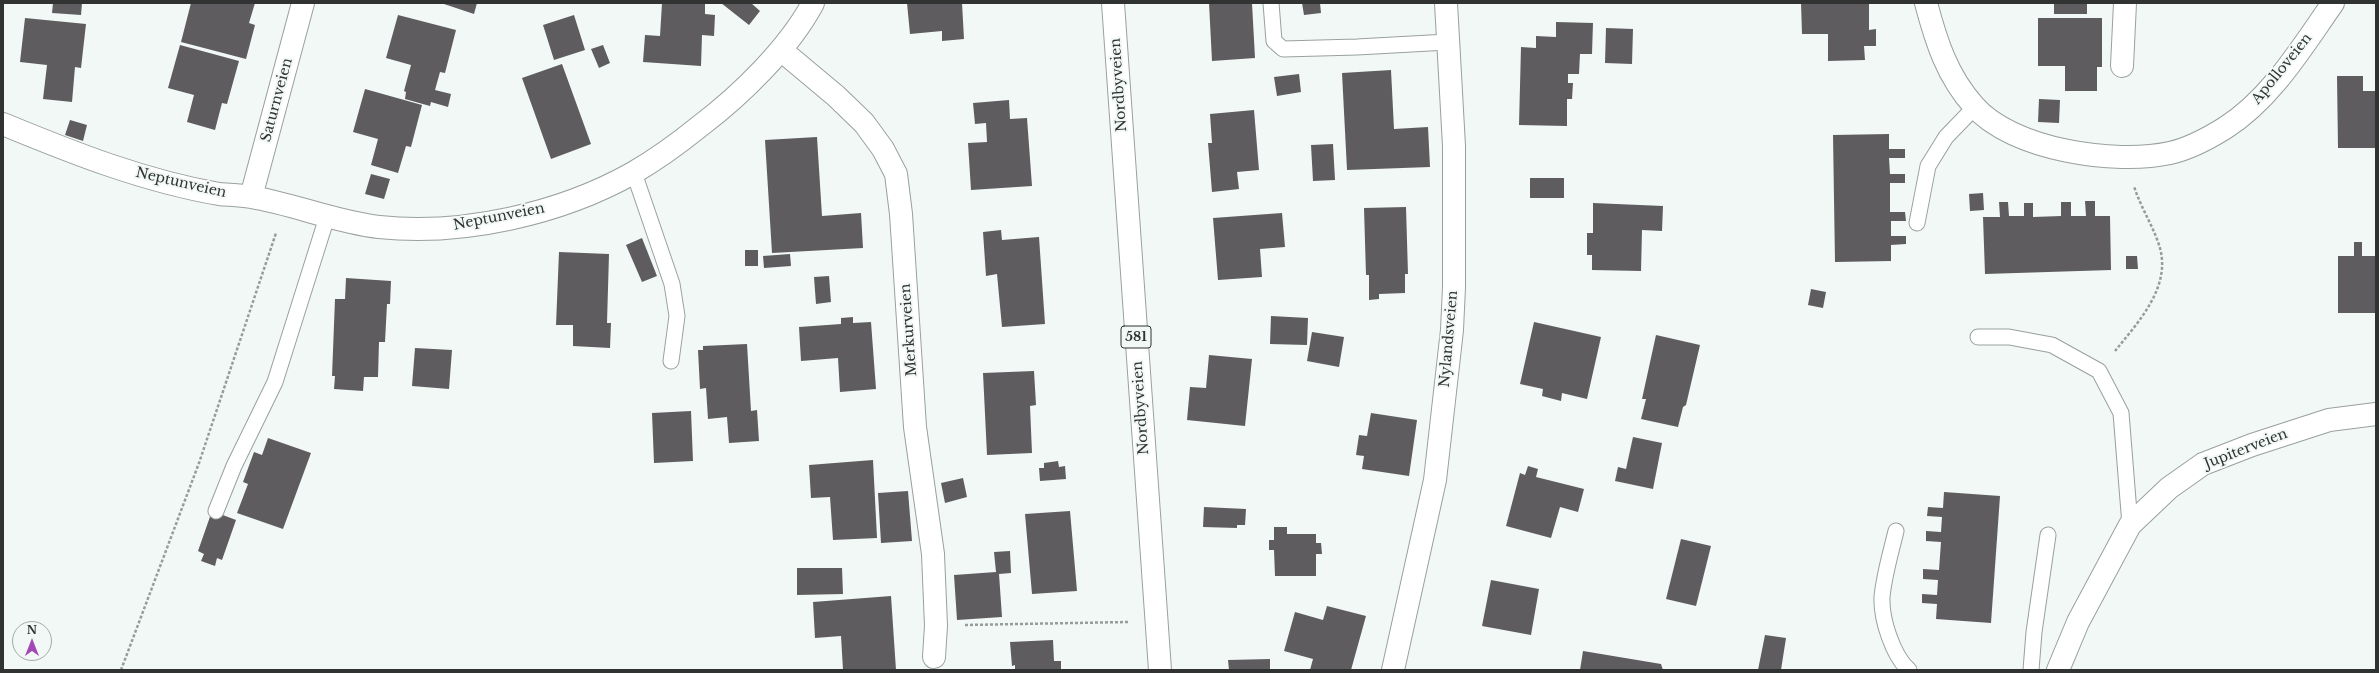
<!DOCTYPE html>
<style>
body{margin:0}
#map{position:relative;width:2379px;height:673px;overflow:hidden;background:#f1f8f6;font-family:"Libre Baskerville",serif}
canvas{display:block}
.frame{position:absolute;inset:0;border:4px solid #303332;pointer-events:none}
.north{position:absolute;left:12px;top:621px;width:40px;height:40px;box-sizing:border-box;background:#f1f8f6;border:1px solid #a4a9a8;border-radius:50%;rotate:0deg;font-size:11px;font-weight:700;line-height:16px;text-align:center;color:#303332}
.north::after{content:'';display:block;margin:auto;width:14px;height:18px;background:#a249b5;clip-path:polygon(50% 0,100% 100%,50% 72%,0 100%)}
</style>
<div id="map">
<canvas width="2379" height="673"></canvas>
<div class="frame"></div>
<div class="north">N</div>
</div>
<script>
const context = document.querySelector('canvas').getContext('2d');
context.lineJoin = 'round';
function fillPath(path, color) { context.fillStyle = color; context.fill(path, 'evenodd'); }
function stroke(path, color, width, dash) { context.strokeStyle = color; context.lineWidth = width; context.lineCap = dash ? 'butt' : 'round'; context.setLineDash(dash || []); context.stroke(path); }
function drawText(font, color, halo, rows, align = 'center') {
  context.font = font + ' "Libre Baskerville",serif'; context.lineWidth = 4; context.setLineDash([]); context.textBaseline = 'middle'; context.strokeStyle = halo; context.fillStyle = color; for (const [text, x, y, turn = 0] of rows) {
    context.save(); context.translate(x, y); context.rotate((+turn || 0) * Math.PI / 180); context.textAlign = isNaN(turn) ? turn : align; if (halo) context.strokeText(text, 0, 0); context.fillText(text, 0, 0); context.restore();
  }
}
fillPath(new Path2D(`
 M53,3h29l-1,12 -29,-2z
 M191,3h64l-6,20 6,2 -9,34 -65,-17z
 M441,3h36l-3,11z
 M662,3h43v11l10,1 -1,21 -12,-1 -1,31 -58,-4 2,-27 15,1z
 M721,3h30l9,8 -11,14z
 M907,3h55l2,36 -22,2v-10l-32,3z
 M1209,3h43l3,55 -43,3z
 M1302,3h18l1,10 -17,2z
 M1801,3h68v27l7,-1v17h-12l1,14 -37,1v-27h-26z
 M2054,3h33v11h-33z
 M398,15l58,15 -11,43 -5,-1 -5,18 16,4 -3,13 -17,-5 -1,4 -25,-7 1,-7 -2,-1 7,-26 -25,-7z
 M574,15l11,35 -31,10 -11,-35z
 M25,18l61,6 -5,44 -6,-1 -3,35 -29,-3 4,-34 -27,-3z
 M2038,18h64v49h-5v24h-32v-25h-27z
 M1556,22l37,1 -1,31h-12l-1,20h-11v9h5l-1,16h-5v27l-48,-1 2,-78 15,1v-12l20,1z
 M1606,28l27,1 -1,35 -27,-1z
 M180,45l59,16 -12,43 -5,-1 -7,27 -28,-8 7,-27 -26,-7z
 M603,45l7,18 -11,5 -8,-19z
 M562,64l29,80 -40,15 -29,-81z
 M1391,70l3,59 34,-2 2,40 -83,3 -5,-97z
 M1299,74l2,18 -24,4 -3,-19z
 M2337,76h26v15h13v57h-38z
 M365,89l57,16 -11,42 -5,-1 -8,27 -27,-8 7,-26 -25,-7z
 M2039,99l21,1 -1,23 -21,-1z
 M1009,100l1,19 17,-1 5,68 -61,4 -3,-47 19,-1 -1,-19 -11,1 -2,-21z
 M1254,110l5,60 -22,2 2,17 -27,3 -4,-49h4l-2,-29z
 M70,120l17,5 -4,16 -18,-6z
 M1889,134v15h16v9h-16l1,16h15v9h-15v29h15l1,9h-15v15h15v8l-15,1v16l-56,1 -2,-127z
 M817,137l5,79 39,-3 2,35 -91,5 -7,-113z
 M1333,144l2,36 -22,1 -2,-36z
 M371,174l19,5 -6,20 -19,-5z
 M1530,178h34v20h-34z
 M1983,193l1,17 -14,1 -1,-17z
 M2085,201h10v15h15l1,54 -126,4 -2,-57h17l-1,-15h9l1,14h15v-13h9v14l28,-1v-14h10v14h15z
 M1593,203l70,3 -1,25 -20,-1 -1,41 -49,-1v-15h-5v-22h6z
 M1406,207l2,67h-3v19l-26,1v5l-10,1v-25h-3l-2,-67z
 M1282,213l3,34 -25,2 2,28 -44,3 -5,-62z
 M1001,230l1,10 37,-3 6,87 -43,3 -5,-53 -11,2 -3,-44z
 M642,238l15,38 -15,6 -16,-37z
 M2354,242h8v14h14v57h-38v-57h16z
 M745,250h13v16h-13z
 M559,252l50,2 -2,69h4l-1,25 -37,-2v-21h-17z
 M790,254l1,12 -27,2 -1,-12z
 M2126,256h11l1,13h-12z
 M829,276l2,26 -15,2 -2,-27z
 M346,278l45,3 -1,23h-3l-2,38h-6l-1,35h-14l-1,14 -29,-2 1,-13h-3l3,-77h10z
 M1811,289l15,3 -3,16 -15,-3z
 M1271,316l37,2 -1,27 -37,-1z
 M853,317v6l18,-1 5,67 -36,3 -2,-34 -37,3 -2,-34 42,-3v-6z
 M1534,322l67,15 -14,62 -25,-6 -1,8 -19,-5 1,-7 -23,-5z
 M1312,332l32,5 -5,30 -32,-6z
 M1656,335l44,10 -14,60 -3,2 -5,20 -37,-8 5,-20h-4z
 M747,344l4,67 6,-1 2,31 -30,2 -2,-26 -19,2 -2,-31 -6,1 -2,-39h5v-4z
 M415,348l37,2 -3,39 -37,-3z
 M1209,355l43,4 -7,67 -58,-6 3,-33 16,1z
 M1034,371l2,34 -6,1 2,47 -45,2 -4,-82z
 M691,411l2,50 -39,2 -2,-50z
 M1371,413l46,7 -8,56 -47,-7 2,-13 -8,-1 3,-20 8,1z
 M1633,437l29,6 -9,46 -38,-8 3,-14 8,2z
 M268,438l43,15 -28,76 -46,-16 11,-29 -5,-2 11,-30 8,3z
 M873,460l4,78 -44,2 -3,-43 -19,1 -2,-33z
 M1058,461l1,6 6,-1 1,13 -26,2 -1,-13h5v-5z
 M1528,466l10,3 -2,8 48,12 -6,23 -18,-5 -9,31 -45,-12 14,-53 5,2z
 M963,478l4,19 -22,6 -4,-20z
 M908,491l4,50 -31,2 -3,-50z
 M1944,492l56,4 -9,127 -55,-4 1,-15 -15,-1v-9l15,1 1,-15 -15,-1v-10l16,1 2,-28 -15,-1v-10l15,1 1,-15 -15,-1 1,-9 15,1z
 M1204,507l42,2 -1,16h-8v3l-34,-1z
 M212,511l24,9 -14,40 -5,-2 -2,8 -14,-5 3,-7 -6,-3z
 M1070,511l7,80 -45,3 -7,-80z
 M1274,527h13v7h29v9h5l1,11h-6v22h-41l-1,-26h-5v-10h5z
 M1681,539l30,7 -15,60 -30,-7z
 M1010,551l1,22 -12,1 3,43 -45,3 -3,-45 42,-3 -2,-20z
 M797,568h45l1,26 -46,1z
 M1491,580l48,9 -8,46 -49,-9z
 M891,596l5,74h-53l-2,-34 -26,2 -2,-36z
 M1327,606l39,10 -15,54h-41l3,-11 -29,-8 11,-39 28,8z
 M1765,635l21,3 -5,32h-23z
 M1053,640l1,21h7v9h-46v-5l-3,1 -2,-24z
 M1583,651l78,13 2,6h-83z
 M1270,659v11h-41l-1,-10z`), '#5f5c60');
const service = new Path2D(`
 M1271,3l3,38 9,8 74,-2 91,-5
 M634,173l38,111 5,32 -6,45
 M1917,223l11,-57 18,-29 29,-30
 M1978,337h31l43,8 47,26 22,42 9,112
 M216,511l18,-45 41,-84 52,-165
 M1896,531c-5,21 -12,44 -14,66 -1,22 11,59 27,73
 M2031,670l3,-38 14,-97`);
const minor = new Path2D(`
 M1926,3c10,38 21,73 48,103 38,44 141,59 196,47 18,-4 39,-15 55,-25 46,-29 77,-81 108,-125
 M781,50l55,46 28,27 19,26 13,25 5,40 14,213 18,127 3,72 -2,31
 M2122,66l3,-63
 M3,124c70,29 141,57 216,70 10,1 21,1 32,3 43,7 84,25 128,30 83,9 181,-13 254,-54 24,-14 46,-30 67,-47 41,-31 89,-78 113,-123
 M251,197l52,-194
 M1393,670l42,-190 17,-150 2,-43v-141l-8,-143
 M2058,670l20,-48 52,-97 39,-37 34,-24 49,-19 77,-25 47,-6`);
const primary = new Path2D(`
 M1113,3l47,667`);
stroke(service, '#99a09e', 17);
stroke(minor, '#99a09e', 24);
stroke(primary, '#99a09e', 24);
stroke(new Path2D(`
 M2115,351c25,-31 59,-67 43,-109 -7,-20 -18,-36 -24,-56
 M965,625l163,-3
 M121,670l78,-207 77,-230`), '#979c9b', 2.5, [3, 2]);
stroke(service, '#fff', 15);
stroke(minor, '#fff', 22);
stroke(primary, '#fff', 22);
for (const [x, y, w] of [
 [1136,337,30]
]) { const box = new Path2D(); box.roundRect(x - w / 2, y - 11, w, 22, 3); context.fillStyle = '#f1f8f6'; context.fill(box); stroke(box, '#303332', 1); }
drawText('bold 13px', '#303332', null, [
 ["581",1136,337]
]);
drawText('14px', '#303332', '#f1f8f6', [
 ["Apolloveien",2282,69,-51],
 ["Nordbyveien",1119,85,-94],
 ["Saturnveien",277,100,-75],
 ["Neptunveien",181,183,13],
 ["Neptunveien",499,217,-11],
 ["Merkurveien",909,330,-94],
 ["Nylandsveien",1449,339,-85],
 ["Nordbyveien",1141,408,-94],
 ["Jupiterveien",2246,449,-21]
]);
</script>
